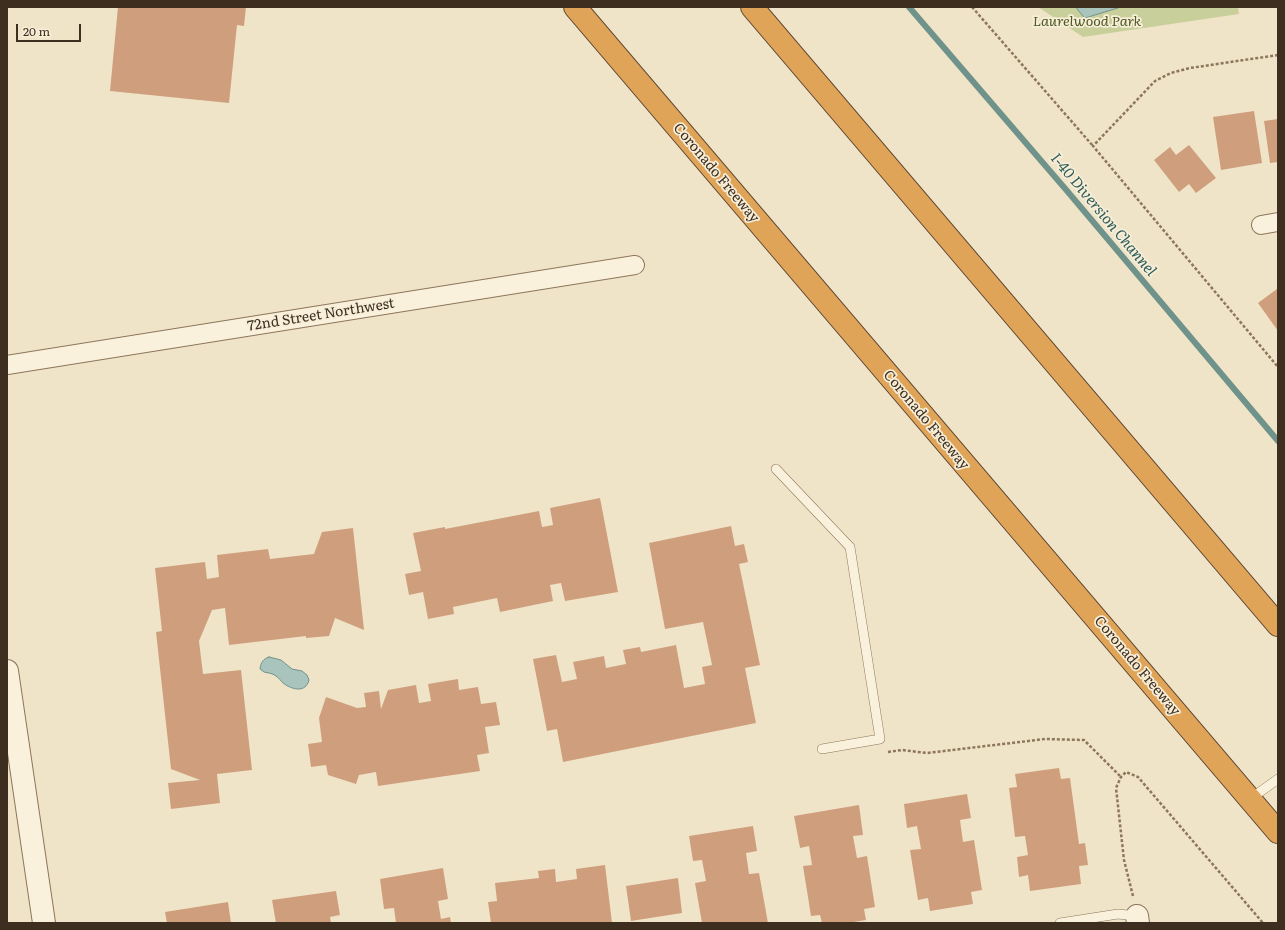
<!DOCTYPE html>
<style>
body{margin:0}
#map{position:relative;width:1285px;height:930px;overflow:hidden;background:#f0e4c8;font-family:Literata,serif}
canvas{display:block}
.frame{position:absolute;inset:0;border:8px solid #3d2e20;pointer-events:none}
.scale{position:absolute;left:16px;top:24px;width:65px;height:18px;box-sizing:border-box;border:2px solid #3d2e20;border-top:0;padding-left:5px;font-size:12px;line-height:14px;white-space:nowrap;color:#3d2e20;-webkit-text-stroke:3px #f7eed8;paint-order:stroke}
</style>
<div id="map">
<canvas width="1285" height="930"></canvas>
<div class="frame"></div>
<div class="scale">20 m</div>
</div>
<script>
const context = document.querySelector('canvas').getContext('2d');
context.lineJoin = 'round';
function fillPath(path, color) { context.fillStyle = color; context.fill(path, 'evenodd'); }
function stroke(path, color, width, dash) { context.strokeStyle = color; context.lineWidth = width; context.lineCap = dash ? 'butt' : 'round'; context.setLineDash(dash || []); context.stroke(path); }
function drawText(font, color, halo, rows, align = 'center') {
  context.font = font + ' Literata,serif'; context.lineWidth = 3.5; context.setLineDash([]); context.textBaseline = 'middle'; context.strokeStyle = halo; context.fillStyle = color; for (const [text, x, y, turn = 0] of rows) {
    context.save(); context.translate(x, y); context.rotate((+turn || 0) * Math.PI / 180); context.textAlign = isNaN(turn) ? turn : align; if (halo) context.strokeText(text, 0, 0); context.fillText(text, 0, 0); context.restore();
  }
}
fillPath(new Path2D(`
 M1038,7h200l1,7 -156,23z`), '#c9cf9b');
const water = new Path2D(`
 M1076,7h45l-36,11z
 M269,657l12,3 11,9 10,2 5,4 2,5c-3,13 -17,10 -26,3 -2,-2 -4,-5 -7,-7 -4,-3 -8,-3 -12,-4l-4,-3c1,-7 3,-10 9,-12z`);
fillPath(water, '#a9c4bc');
stroke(water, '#6f938a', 1);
stroke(new Path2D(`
 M909,7l159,185 210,249`), '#6f938a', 6);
fillPath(new Path2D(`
 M118,7h128l-2,19 -7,-1 -8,78 -119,-12z
 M1254,111l8,52 -41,7 -8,-53z
 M1278,119v43l-8,1 -6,-42z
 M1189,145l27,33 -20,15 -7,-9 -10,8 -25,-32 16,-13 6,8z
 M1277,289l1,1v41l-20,-28z
 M600,498l18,94 -53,9 -4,-18 -11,2 3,16 -53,11 -3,-14 -44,9 1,7 -26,5 -5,-27 -14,3 -4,-21 16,-3 -8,-38 32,-6v2l94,-18 3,16 11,-2 -3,-17z
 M731,526l4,20 9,-2 4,18 -9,2 21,101 -15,3 11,55 -193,39 -6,-33 -10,2 -14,-72 23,-4 6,27 15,-3 -4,-17 31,-6 2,12 20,-4 -3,-14 17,-3 1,5 35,-7 8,43 21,-4 -3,-17 10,-2 -9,-43 -38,7 -16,-86z
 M353,528l11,102 -29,-12 -6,18 -23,2v-2l-77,9 -4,-37 -13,2 -13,31 4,33 38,-4 11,100 -35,4 3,29 -49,6 -3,-26 32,-3 -29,-11 -15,-137 6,-1 -7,-63 50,-6 2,17 12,-2 -2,-22 51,-6 2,10 44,-5 8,-22z
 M458,679l1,11 19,-3 3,17 15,-2 4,23 -15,2 4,26 -12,2 3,16 -102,15 -2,-14 -17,3 -3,9 -28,-9 -2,-10 -15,2 -3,-23 14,-2 -3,-24 7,-21 31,11 9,-1 -2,-14 15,-2 2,18 7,-19 28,-5 3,18 12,-2 -3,-17z
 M1059,768l2,11 9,-1 9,66 6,-1 3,22 -9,1 2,18 -51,7 -2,-16 -9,2 -2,-20 11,-2 -3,-19 -10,1 -6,-49 8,-1 -2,-13z
 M967,794l4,24 -11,2 3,22 11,-2 8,50 -11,2 2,12 -43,7 -2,-13 -10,2 -8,-50 11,-1 -4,-23 -10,2 -3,-24z
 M859,805l4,30 -10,1 4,22 10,-2 8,51 -11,2 2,11 -18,3h-26l-2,-8 -9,1 -8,-50 9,-1 -3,-19 -9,2 -6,-32z
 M753,826l4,25 -11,2 3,21 10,-1 9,50h-66l-7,-40 11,-2 -4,-21 -9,1 -4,-25z
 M605,865l7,58h-121l-3,-21 9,-1 -2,-18 44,-5 -1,-7 17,-2 1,13 21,-3 -1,-10z
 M443,868l5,31 -10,2 3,18 9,-2 1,6h-55l-2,-15 -10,1 -4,-30z
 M678,878l4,35 -51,8 -5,-35z
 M336,891l4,24 -10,2 1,6h-55l-4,-23z
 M228,902l3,21h-64l-2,-11z`), '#cf9f7d');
const service = new Path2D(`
 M776,469l74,78 30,192 -58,10
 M1250,799l28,-20
 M1060,923l58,-9 19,2`);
const minor = new Path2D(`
 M1261,225l17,-3
 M7,365l628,-100`);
const tertiary = new Path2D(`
 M7,671l37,252
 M1137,916l1,7`);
const motorway = new Path2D(`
 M575,7l703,825
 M752,7l526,618`);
stroke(service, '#8d765c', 10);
stroke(minor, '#8d765c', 20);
stroke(tertiary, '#8d765c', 24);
stroke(motorway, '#5b4430', 24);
stroke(new Path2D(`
 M972,7l121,139
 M1278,55l-88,13 -19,5 -16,8 -62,65 185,221
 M888,752l14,-2 25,3 118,-14 39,1 37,37
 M1133,896l-9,-36 -8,-72 5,-11 5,-5 12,5 125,146`), '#8d765c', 2.5, [3, 2]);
stroke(service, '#faf1dc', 9);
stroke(minor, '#faf1dc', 18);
stroke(tertiary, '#faf1dc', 22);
stroke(motorway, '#e0a458', 22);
drawText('italic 14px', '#4d5a26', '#f7eed8', [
 ["Laurelwood Park",1087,22]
]);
drawText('14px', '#3d2e20', '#f7eed8', [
 ["Coronado Freeway",716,173,50],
 ["72nd Street Northwest",321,315,-9],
 ["Coronado Freeway",926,420,50],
 ["Coronado Freeway",1137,666,50]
]);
drawText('italic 15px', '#2f5d5a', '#f7eed8', [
 ["I-40 Diversion Channel",1103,215,50]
]);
</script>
